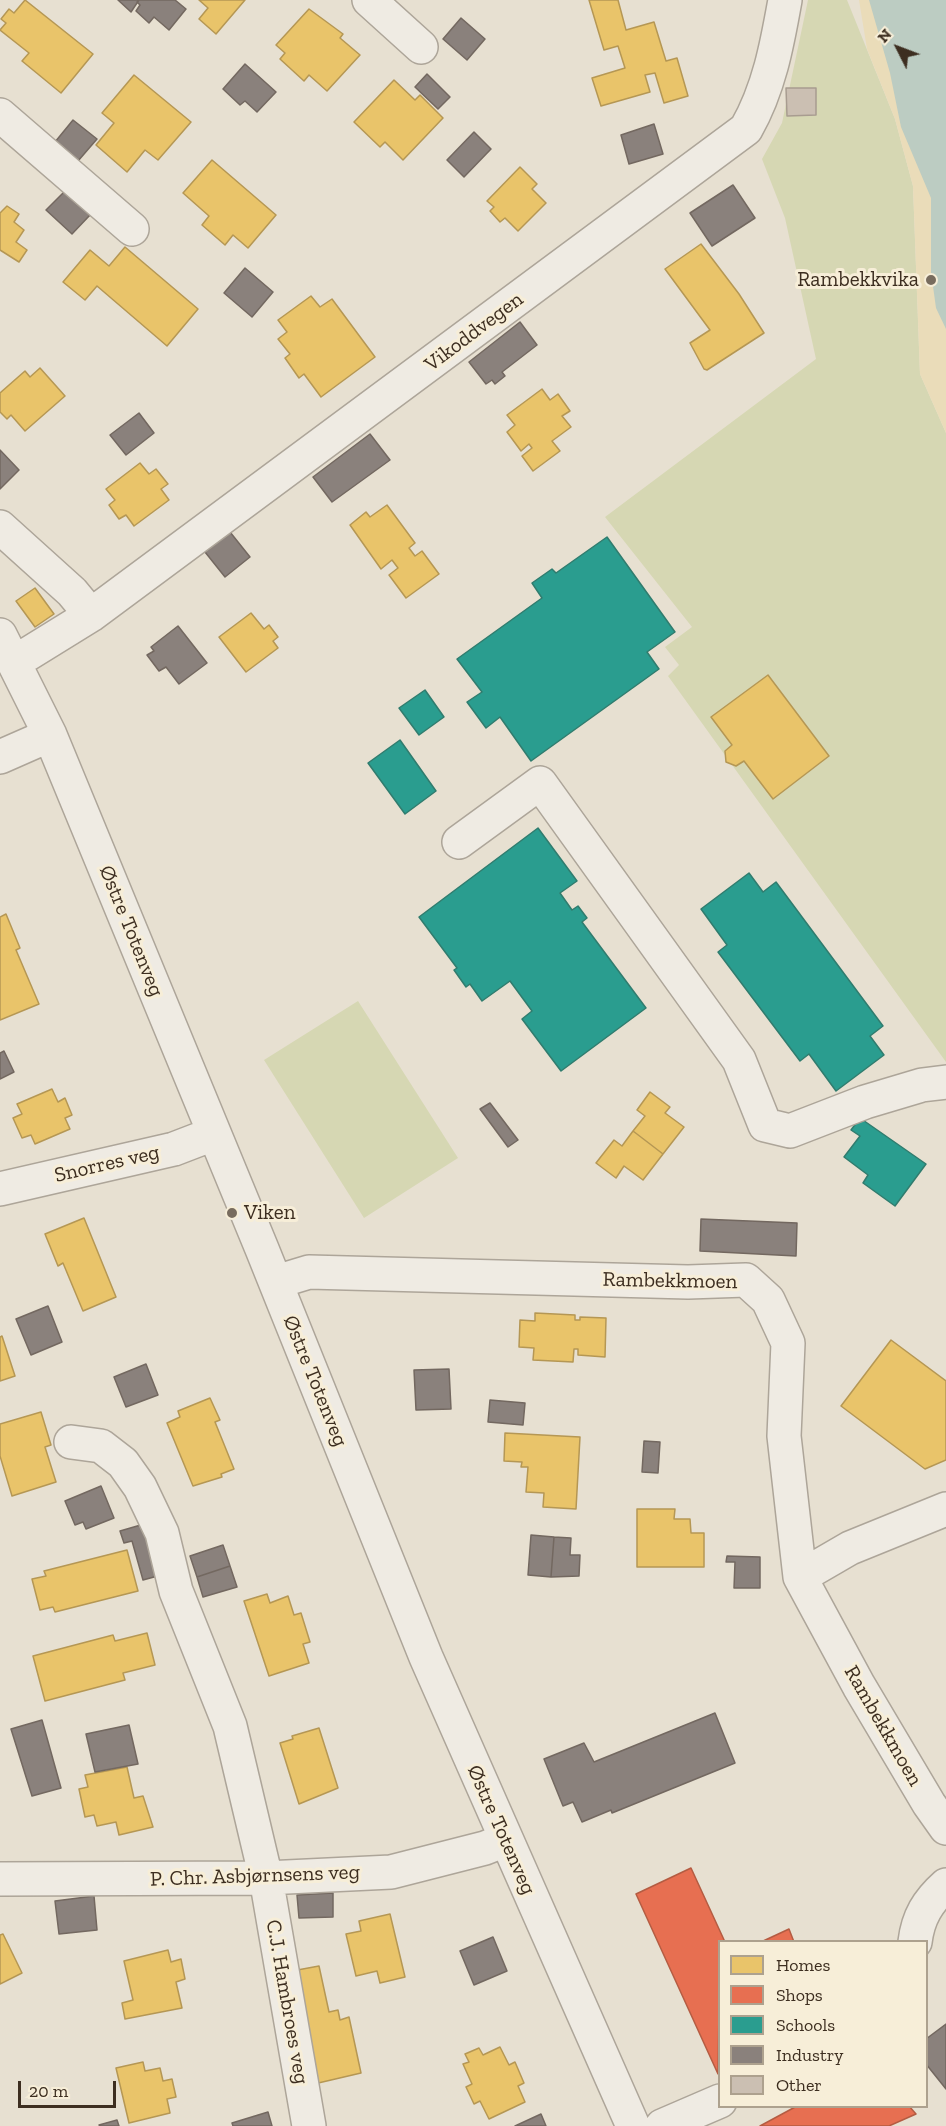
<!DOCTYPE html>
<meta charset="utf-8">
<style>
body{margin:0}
#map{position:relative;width:946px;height:2126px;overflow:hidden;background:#e7e0d1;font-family:"Zilla Slab",serif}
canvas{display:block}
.legend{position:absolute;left:718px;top:1940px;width:210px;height:168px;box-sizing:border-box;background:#f7eed8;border:2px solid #ada18e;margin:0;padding:8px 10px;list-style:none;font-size:18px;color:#3d2e20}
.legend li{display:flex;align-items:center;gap:12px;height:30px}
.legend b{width:30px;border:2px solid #ada18e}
.north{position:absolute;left:868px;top:18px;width:60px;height:60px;-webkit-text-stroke:4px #f7eed8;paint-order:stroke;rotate:312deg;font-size:16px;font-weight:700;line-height:24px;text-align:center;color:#3d2e20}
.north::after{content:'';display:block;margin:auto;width:21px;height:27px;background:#3d2e20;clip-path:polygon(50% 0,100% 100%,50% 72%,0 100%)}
.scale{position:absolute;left:18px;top:2081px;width:98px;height:27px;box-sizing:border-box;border:3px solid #3d2e20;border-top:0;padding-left:8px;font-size:18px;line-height:21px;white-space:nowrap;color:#3d2e20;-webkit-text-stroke:4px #f7eed8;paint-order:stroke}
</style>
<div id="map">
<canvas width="946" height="2126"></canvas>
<ul class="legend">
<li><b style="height:16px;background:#e9c46a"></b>Homes</li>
<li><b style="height:16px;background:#e76f51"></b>Shops</li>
<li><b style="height:16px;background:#2a9d8f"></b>Schools</li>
<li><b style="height:16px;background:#8a817c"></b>Industry</li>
<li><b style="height:16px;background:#cbbfb2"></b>Other</li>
</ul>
<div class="north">N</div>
<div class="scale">20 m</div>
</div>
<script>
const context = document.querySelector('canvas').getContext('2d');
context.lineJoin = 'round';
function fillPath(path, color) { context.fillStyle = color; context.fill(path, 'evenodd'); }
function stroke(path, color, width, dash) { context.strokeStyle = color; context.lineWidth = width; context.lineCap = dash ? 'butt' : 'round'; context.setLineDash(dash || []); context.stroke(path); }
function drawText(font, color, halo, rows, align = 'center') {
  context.font = font + ' "Zilla Slab",serif'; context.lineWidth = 6; context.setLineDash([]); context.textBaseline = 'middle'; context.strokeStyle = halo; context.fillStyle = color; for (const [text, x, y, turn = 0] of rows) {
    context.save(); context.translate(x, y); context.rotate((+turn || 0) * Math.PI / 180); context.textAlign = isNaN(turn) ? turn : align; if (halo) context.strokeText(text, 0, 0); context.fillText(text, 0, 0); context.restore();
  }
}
fillPath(new Path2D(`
 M808,0h39l48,119 18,67 7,188 26,59v629l-278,-386 11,-11 -14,-18 27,-20 -87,-110 211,-158 -31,-141 -23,-59 20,-36z
 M358,1001l100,157 -94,60 -100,-158z`), '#d6d7b3');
fillPath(new Path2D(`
 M859,0h40l47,161v272l-26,-59 -7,-188 -18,-67 -28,-70z`), '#eadcb9');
fillPath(new Path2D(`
 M869,0h77v329l-10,-21 -5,-36v-74l-30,-71 -11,-54z`), '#bcccc2');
const homes = new Path2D(`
 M25,0l68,54 -32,39 -39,-32 7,-8 -29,-23 6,-7 -5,-4 8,-10 5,4z
 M199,0h46l-29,34 -17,-15 9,-11z
 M589,0h29l8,30 28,-8 12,39 11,-3 11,38 -24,7 -9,-30 -10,2 5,17 -49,14 -9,-28 33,-10 -7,-22 -14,4z
 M309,9l34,25 -3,4 20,17 -33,36 -18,-16 -5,6 -24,-22 5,-6 -9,-8z
 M134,75l57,47 -33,38 -13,-10 -18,22 -31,-27 18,-22 -12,-10z
 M394,80l21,20 5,-5 23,23 -40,42 -18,-18 -5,5 -26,-25z
 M212,160l64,55 -28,33 -15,-13 -8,10 -23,-20 7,-9 -26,-23z
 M520,167l17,17 -5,5 14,14 -28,28 -13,-13 -5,4 -10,-11 4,-4 -7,-6z
 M7,206l12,8 -5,8 10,8 -8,12 11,8 -8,12 -19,-12v-37z
 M701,244l38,50 25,39 -57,37 -3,-1 -14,-26 20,-13 -45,-61z
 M125,247l73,62 -31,37 -70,-60 -12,14 -22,-18 27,-32 19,16z
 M311,296l9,11 12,-8 43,58 -54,40 -17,-23 -5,4 -14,-20 5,-4 -12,-15 9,-7 -9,-12z
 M40,368l25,28 -40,35 -14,-16 -4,4 -7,-7v-19l25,-22 5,6z
 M542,389l8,11 8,-6 12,17 -8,5 9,11 -19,14 8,10 -27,20 -11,-15 10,-8 -3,-4 -8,7 -14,-19 8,-7 -8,-10z
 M140,463l9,11 7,-5 12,15 -7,5 8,11 -35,26 -8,-11 -7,4 -10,-14 6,-5 -9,-11z
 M387,505l28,38 -6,5 6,8 7,-5 17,23 -33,24 -17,-23 9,-7 -6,-8 -11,9 -31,-44 16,-13 4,5z
 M35,588l19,26 -19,13 -19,-26z
 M251,613l13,16 5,-4 9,12 -5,4 5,7 -32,24 -27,-35z
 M768,675l61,81 -56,43 -29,-38 -8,5 -10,-4 -1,-11 7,-6 -21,-28z
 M6,914l14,34 -4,2 23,54 -39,16v-103z
 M52,1089l6,13 7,-4 7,17 -7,3 5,11 -35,15 -4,-9 -9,3 -9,-20 9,-4 -5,-10z
 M650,1092l20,15 -5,6 19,14 -21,27 -30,-23 12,-15 -8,-6z
 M633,1131l30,23 -20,26 -19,-14 -8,12 -20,-15 18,-23 8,6z
 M84,1218l32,79 -33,14 -20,-48 -5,3 -13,-32z
 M535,1313l40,2v5h5v-3l26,1 -1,39 -27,-2v-6h-4l-1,13 -40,-2 1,-12 -15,-1 1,-27 15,1z
 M2,1336l13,40 -15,5v-44z
 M891,1340l55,41v79l-21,9 -84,-63z
 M210,1398l10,22 -5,2 19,47 -13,5 1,3 -29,9 -26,-63 13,-6 -2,-6z
 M41,1412l10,33 -6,2 11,35 -44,14 -12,-40v-32z
 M505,1433l75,4 -4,72 -33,-2 1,-14 -18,-1 2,-25h-7l1,-5 -18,-1z
 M637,1509h38l-1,10h16l1,14h13v34h-67z
 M127,1550l11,41 -83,21 -2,-5 -13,3 -8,-31 14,-3 -2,-5z
 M267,1594l3,9 18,-7 6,19 7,-2 9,29 -7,2 6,19 -40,13 -25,-75z
 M147,1633l8,32 -32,8 2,7 -80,21 -12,-45 80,-21 2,6z
 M319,1728l19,60 -39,16 -19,-61 13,-4 -1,-3z
 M127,1767l7,31 9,-2 10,31 -34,8 -3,-13 -19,4 -3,-11 -9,2 -6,-28 9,-2 -3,-12z
 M390,1914l15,63 -25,6 -3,-12 -21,5 -10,-42 15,-3 -2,-10z
 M3,1934l19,39 -22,11v-49z
 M168,1950l3,12 10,-3 4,20 -9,3 6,26 -57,11 -3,-16 11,-3 -9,-39z
 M319,1966l10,46 9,-2 2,10 9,-3 12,56 -47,11 -22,-113z
 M500,2047l9,18 6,-3 9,21 -6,3 7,16 -36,17 -9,-18 -6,3 -8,-17 6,-3 -9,-20 6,-2 -4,-8 14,-6 4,7z
 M143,2062l2,9 15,-3 3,13 9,-2 4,18 -9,2 3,14 -41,10 -13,-55z`);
fillPath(homes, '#e9c46a');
stroke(homes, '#b59754', 1.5);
const shops = new Path2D(`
 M691,1868l34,74h-5l-2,132 -82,-180z
 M789,1929l5,13h-33z
 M797,2106h112l7,8 -27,12h-129z`);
fillPath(shops, '#e76f51');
stroke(shops, '#b45c42', 1.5);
const schools = new Path2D(`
 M607,537l68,95 -28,20 12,17 -128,92 -31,-44 -14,11 -19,-26 15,-10 -25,-33 85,-61 -10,-15 20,-14 4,4z
 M425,690l19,27 -25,18 -20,-27z
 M400,740l36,51 -31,23 -37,-51z
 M538,828l39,53 -17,12 12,17 6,-4 9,12 -5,4 64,86 -85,63 -39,-52 10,-8 -22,-30 -28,20 -12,-17 -4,3 -12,-17 3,-2 -38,-51z
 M749,873l14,19 13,-10 107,144 -13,10 14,19 -48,36 -27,-37 -9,7 -82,-109 9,-7 -26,-36z
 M860,1118l66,46 -31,42 -32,-23 5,-8 -24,-18 16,-21 -9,-6z`);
fillPath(schools, '#2a9d8f');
stroke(schools, '#307c6e', 1.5);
const industry = new Path2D(`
 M118,0h21l-8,12z
 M139,0h36l11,9 -17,21 -15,-13 -5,6 -13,-12 4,-6 -3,-3z
 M461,18l24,21 -18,21 -24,-21z
 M245,64l31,28 -19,20 -12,-11 -5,4 -17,-16z
 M427,74l23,23 -12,12 -23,-22z
 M73,120l24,19 -19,22 -23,-19z
 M654,124l9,30 -34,10 -8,-29z
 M474,132l17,17 -27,28 -17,-17z
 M733,185l22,33 -43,28 -22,-33z
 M66,190l25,24 -19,20 -26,-24z
 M245,268l28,24 -21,25 -28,-24z
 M520,322l17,23 -35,27 3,4 -10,8 -3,-4 -6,4 -17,-22z
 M139,413l15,20 -28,22 -16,-20z
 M370,434l20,26 -58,42 -19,-25z
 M0,450l19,20 -19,19z
 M230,532l20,25 -25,20 -20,-25z
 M178,626l29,37 -28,21 -13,-17 -7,4 -12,-16 7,-4 -3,-4z
 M4,1051l10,21 -14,7v-26z
 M490,1103l28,37 -10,7 -28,-38z
 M701,1219l96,4 -1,33 -96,-5z
 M48,1306l14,36 -31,13 -15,-36z
 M146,1364l12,31 -32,12 -12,-30z
 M449,1369l2,40 -35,1 -2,-40z
 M490,1400l35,3 -2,22 -35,-3z
 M644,1441l16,1 -2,31 -16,-1z
 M101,1486l13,32 -28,11 -3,-7 -8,3 -10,-24z
 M151,1522l14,52 -22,6 -11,-39 -8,2 -4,-12z
 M531,1535l23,2 -3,40 -23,-2z
 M554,1537l17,1 -1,17h10l-1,21 -28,1z
 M223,1545l7,21 -33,11 -7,-21z
 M727,1556l33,1v31h-26l1,-26h-9z
 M230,1566l7,21 -34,10 -6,-20z
 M715,1713l20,50 -123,50 -1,-3 -29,12 -9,-20 -10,4 -19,-47 40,-16 10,19z
 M42,1720l19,68 -29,8 -21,-67z
 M129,1725l9,39 -43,8 -9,-38z
 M333,1893v24l-34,1 -2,-23z
 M94,1896l3,34 -38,4 -4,-33z
 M493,1937l14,34 -33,14 -14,-34z
 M946,2024v65l-20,-25v-25z
 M268,2112l4,14h-39l-1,-3z
 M541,2114l5,12h-31z
 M117,2120l2,6h-19l-1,-1z`);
fillPath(industry, '#8a817c');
stroke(industry, '#736860', 1.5);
const building = new Path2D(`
 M786,88h30v27l-29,1z`);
fillPath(building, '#cbbfb2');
stroke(building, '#a89c90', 1.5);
const minor = new Path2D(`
 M369,0l52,47
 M0,115l132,114
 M0,527l72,65 19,23 -76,47
 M91,615l655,-486c23,-40 31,-84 39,-129
 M0,635l50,100 212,514 164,408 207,469
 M0,757l50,-22
 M459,842l81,-59 199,277 26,65 25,6 75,-29 57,-17 24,-3
 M0,1189l174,-40 39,-15
 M276,1282l33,-10 379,10 58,-2 22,20 20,43 -4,93 16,141 59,109 70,118 17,24
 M71,1442l30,4 22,17 17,24 22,46 14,58 54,135 36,152 43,248
 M800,1577l50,-29 96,-39
 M0,1879l266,-1 125,-6 94,-24 20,-8
 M915,1942c3,-25 13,-41 31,-57
 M662,2126l58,-25`);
stroke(minor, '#ada599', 36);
stroke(minor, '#efebe3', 33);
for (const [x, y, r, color] of [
 [931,280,6,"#786c5e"],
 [232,1213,6,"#786c5e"]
]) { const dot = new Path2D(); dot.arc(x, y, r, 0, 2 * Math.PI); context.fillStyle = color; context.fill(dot); stroke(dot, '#f7eed8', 2); }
drawText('21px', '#3d2e20', '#f7eed8', [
 ["Rambekkvika",919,280],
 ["Viken",244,1213,"left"]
], 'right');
drawText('21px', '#3d2e20', '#f7eed8', [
 ["Vikoddvegen",474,332,-37],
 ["Østre Totenveg",131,931,68],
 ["Snorres veg",107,1164,-13],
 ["Rambekkmoen",670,1281,1],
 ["Østre Totenveg",315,1381,68],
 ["Rambekkmoen",883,1726,60],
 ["Østre Totenveg",501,1830,66],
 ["P. Chr. Asbjørnsens veg",255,1876,-2],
 ["C.J. Hambroes veg",287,2002,80]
]);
</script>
